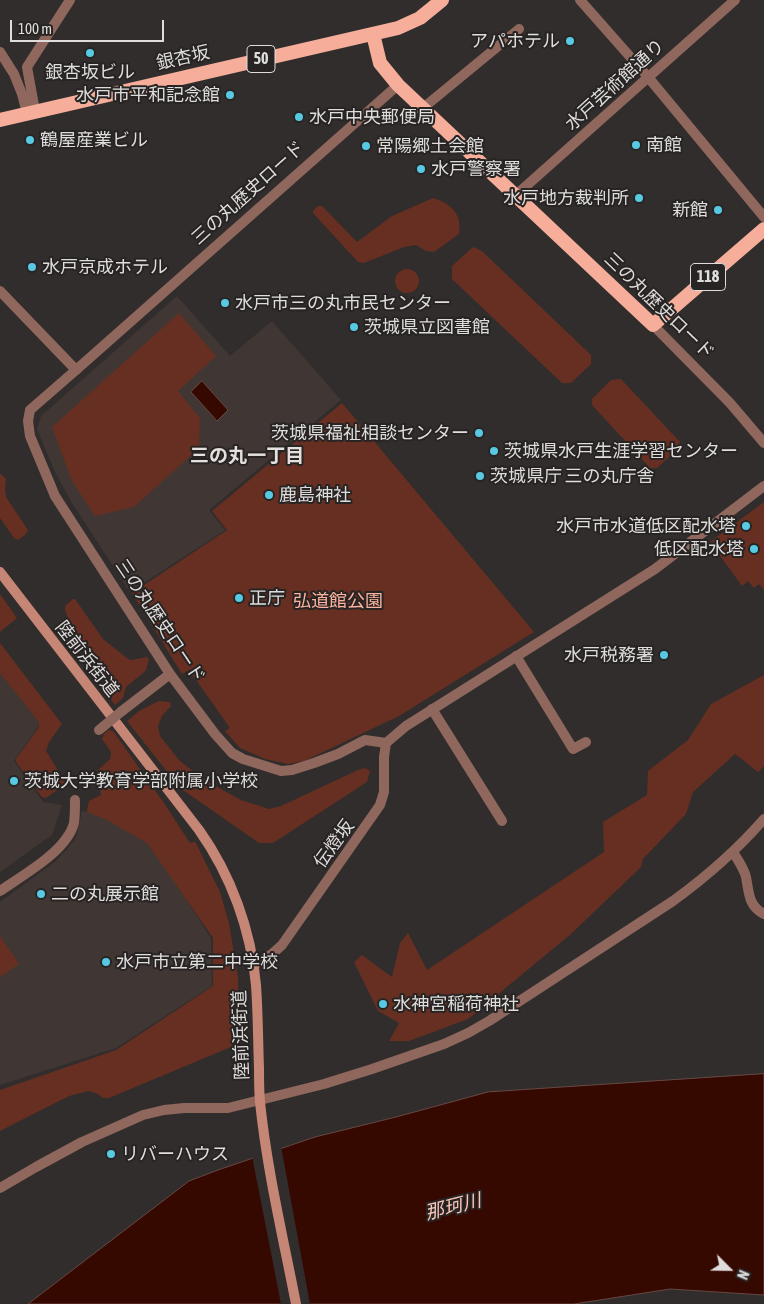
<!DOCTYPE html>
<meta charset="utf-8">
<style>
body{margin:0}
#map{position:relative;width:764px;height:1304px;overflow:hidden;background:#312d2c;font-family:"Asap Condensed",sans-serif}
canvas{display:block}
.north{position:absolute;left:704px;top:1244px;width:50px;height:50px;-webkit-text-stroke:4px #272423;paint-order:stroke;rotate:113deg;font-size:14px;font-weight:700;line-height:20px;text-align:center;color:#dfdddc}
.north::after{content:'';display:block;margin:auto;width:18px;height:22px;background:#dfdddc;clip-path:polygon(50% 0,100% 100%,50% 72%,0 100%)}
.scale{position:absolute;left:10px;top:20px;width:154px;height:22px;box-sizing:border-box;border:2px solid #dfdddc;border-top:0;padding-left:6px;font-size:15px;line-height:18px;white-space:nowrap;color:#dfdddc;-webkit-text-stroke:4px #272423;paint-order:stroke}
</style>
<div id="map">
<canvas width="764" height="1304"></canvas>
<div class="north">N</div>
<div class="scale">100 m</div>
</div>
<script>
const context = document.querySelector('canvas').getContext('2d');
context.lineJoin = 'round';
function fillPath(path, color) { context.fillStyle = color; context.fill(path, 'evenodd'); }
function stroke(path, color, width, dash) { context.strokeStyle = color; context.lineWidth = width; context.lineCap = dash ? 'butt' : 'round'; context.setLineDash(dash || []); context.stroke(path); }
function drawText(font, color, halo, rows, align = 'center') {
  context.font = font + ' "Asap Condensed","Noto Sans JP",sans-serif'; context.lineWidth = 4; context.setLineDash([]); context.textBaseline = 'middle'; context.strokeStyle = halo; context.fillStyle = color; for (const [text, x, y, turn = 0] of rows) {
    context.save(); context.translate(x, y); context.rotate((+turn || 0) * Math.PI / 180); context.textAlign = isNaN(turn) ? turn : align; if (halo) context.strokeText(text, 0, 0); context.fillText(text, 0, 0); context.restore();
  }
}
fillPath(new Path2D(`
 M177,296l53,60 42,-35 69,79 -132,110 16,20 -95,62 -58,-89 -17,-31 -18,-43 4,-13z
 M0,671l42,50 -28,40 29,41 19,3 -10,30 -52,37z
 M82,811l29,3 34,19 28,46 38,59 1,48 -96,62 -116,37v-183l56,-41 18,-20 3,-7z`), '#403633');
fillPath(new Path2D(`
 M433,198c19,6 29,16 26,36l-25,18 -8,-1 -10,-6 -12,2 -40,16 -6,-1 -45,-49v-2l5,-5h4l35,36 35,-26z
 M473,247l9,4 109,104v9l-20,19h-9l-110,-104v-13z
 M395 281a12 12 0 1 1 24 0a12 12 0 1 1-24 0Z
 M179,313l37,43 -38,35 22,27 -1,30 -65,59 -39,9 -23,-35 -20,-54z
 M621,379l59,63 -2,7 -21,19h-7l-58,-63v-6l19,-19z
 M342,403l192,229 -135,84 -95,45 -16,3 -23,-5 -25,-11 -15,-17 5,-3 -41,-58 -7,4 -50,-81 95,-63 -15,-19z
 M0,473l6,6 -1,11 1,7 22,33 -3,5 -7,5 -4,-2 -14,-20z
 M764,502v88l-5,-6 -5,4 -6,-7 -6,5 -32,-44z
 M0,594l17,24 -17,14z
 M73,599h2l28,40 25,20 4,1 15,-3 2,2 -3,11 -3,3 -17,14 -3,11 -8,7 -8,-11 3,-12 -1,-6c-8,-11 -46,-57 -44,-69 1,-3 6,-6 8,-8z
 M0,643l62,81 -13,18 -3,9 19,31 -1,3 -18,13 -4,-1 -26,-35v-3l23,-32v-5l-39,-49z
 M764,675v91l-6,6 -23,-18 -42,38 -7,22 -43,45 -2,8 -70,67 -103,85 -59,22h-20l10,-18 -21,-12 -24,-49 8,-7 30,22 8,-34 8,-10 19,37 177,-118 -1,-30 44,-27 1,-24 40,-31 23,-36z
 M159,701l11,1 1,4 -9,10 -4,10 2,10 19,24 22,18 40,22 28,9 12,-3 77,-36 7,-2 5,3 -3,11 -94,61h-14l-79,-55 -53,-67 12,-10z
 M108,730l5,1 51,72 26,40 4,-1 2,1 24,49 9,31 9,55v61l-7,8 -122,51h-6l-7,-5 -7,-2 -20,5 -69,35v-41l116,-40 97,-64v-48l-66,-95 -42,-24 -16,-6 -2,-2 2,-10 12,-6 -4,-24 13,-12 1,-7 -9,-13 2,-5z
 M0,936l19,28 -19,13z`), '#662f22');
const water = new Path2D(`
 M202,381l26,29 -11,11 -26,-29z
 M764,1074v221l-94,-6 -96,15h-546l161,-123 29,-11 97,-33 81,-20 92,-25z`);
fillPath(water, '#350800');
stroke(water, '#684842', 1);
fillPath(new Path2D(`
 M281,1146l29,158h-29l-29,-148z`), '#312d2c');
stroke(new Path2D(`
 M580,0l68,77 116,140
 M0,52l14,22 8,20 5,19
 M423,108l96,-79
 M35,111l-8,-44 43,-67
 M76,370l-46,40 -2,11 2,15 25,60 115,178 45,60 17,19 11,6 38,12 11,-1 22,-7 24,-9 27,-14 21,3
 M516,656l57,93 13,-7
 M432,709l70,112
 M122,711l48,-37
 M0,891c23,-16 67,-40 74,-68 1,-7 1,-16 1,-23`), '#8f675c', 10);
stroke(new Path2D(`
 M516,195l219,-195
 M0,291l76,79 322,-285
 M653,325l77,78 34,40
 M733,852c4,7 11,16 13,25 3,15 2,29 18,37
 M254,965l18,-11 10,-9 98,-140 4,-13v-35l2,-14 20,-17 249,-157 109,-83
 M0,1188l36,-21 46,-25 61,-27 21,-5 20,-2h44l96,-24 48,-15 72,-25 24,-11 21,-12 184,-120c33,-24 64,-51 91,-82`), '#8f675c', 10);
stroke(new Path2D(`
 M0,572l199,258c32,45 52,100 57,155 2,28 2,56 3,83 0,12 0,23 1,34 7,68 23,135 36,202`), '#c68675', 10);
stroke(new Path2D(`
 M373,34l7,29 18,22 255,240 111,-96
 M0,120l398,-92 22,-10 22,-18`), '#f6ae9b', 14);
stroke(new Path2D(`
 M99,730l23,-19`), '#8f675c', 10);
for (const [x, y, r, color] of [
 [570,41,5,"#58c9e3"],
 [90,53,5,"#58c9e3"],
 [230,95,5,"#58c9e3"],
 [299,117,5,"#58c9e3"],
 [30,140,5,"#58c9e3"],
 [636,145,5,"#58c9e3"],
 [366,146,5,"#58c9e3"],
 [421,169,5,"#58c9e3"],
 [639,198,5,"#58c9e3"],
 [718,210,5,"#58c9e3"],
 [32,267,5,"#58c9e3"],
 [225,303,5,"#58c9e3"],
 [354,327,5,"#58c9e3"],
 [479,433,5,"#58c9e3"],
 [494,451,5,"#58c9e3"],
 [480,476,5,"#58c9e3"],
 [269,495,5,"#58c9e3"],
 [746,526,5,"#58c9e3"],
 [754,549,5,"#58c9e3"],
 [239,598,5,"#58c9e3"],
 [664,655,5,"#58c9e3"],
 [14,781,5,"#58c9e3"],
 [41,894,5,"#58c9e3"],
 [106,962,5,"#58c9e3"],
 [383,1004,5,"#58c9e3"],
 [111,1154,5,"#58c9e3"]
]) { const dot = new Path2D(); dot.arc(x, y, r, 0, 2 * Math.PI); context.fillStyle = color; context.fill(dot); stroke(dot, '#272423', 2); }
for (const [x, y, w] of [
 [261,59,28],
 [708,277,35]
]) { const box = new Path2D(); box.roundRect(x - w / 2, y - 13.5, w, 27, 4); context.fillStyle = '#272423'; context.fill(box); stroke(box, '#dfdddc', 1); }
drawText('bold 16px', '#dfdddc', null, [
 ["50",261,59],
 ["118",708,277]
]);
drawText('18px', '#dfdddc', '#272423', [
 ["アパホテル",560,41,"right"],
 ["銀杏坂ビル",90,72,"center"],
 ["水戸市平和記念館",220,95,"right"],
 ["水戸中央郵便局",309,117],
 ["鶴屋産業ビル",40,140],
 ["南館",646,145],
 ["常陽郷土会館",376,146],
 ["水戸警察署",431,169],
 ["水戸地方裁判所",629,198,"right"],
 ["新館",708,210,"right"],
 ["水戸京成ホテル",42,267],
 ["水戸市三の丸市民センター",235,303],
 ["茨城県立図書館",364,327],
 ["茨城県福祉相談センター",469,433,"right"],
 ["茨城県水戸生涯学習センター",504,451],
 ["茨城県庁 三の丸庁舎",490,476],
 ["鹿島神社",279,495],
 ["水戸市水道低区配水塔",736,526,"right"],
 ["低区配水塔",744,549,"right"],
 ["正庁",249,598],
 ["水戸税務署",654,655,"right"],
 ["茨城大学教育学部附属小学校",24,781],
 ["二の丸展示館",51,894],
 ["水戸市立第二中学校",116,962],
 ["水神宮稲荷神社",393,1004],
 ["リバーハウス",121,1154]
], 'left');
drawText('18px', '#dfdddc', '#272423', [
 ["銀杏坂",183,58,-13],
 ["水戸芸術館通り",615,85,-42],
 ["三の丸歴史ロード",248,193,-42],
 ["三の丸歴史ロード",659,306,44],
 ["三の丸歴史ロード",160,621,56],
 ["陸前浜街道",87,659,52],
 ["伝燈坂",334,844,-54],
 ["陸前浜街道",241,1035,-92]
]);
drawText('18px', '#fcb29e', '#272423', [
 ["弘道館公園",338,601]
]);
drawText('bold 19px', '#e4e0de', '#272423', [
 ["三の丸一丁目",247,456]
]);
drawText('italic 19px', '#f9c6b8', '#272423', [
 ["那珂川",453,1207,-14]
]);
</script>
